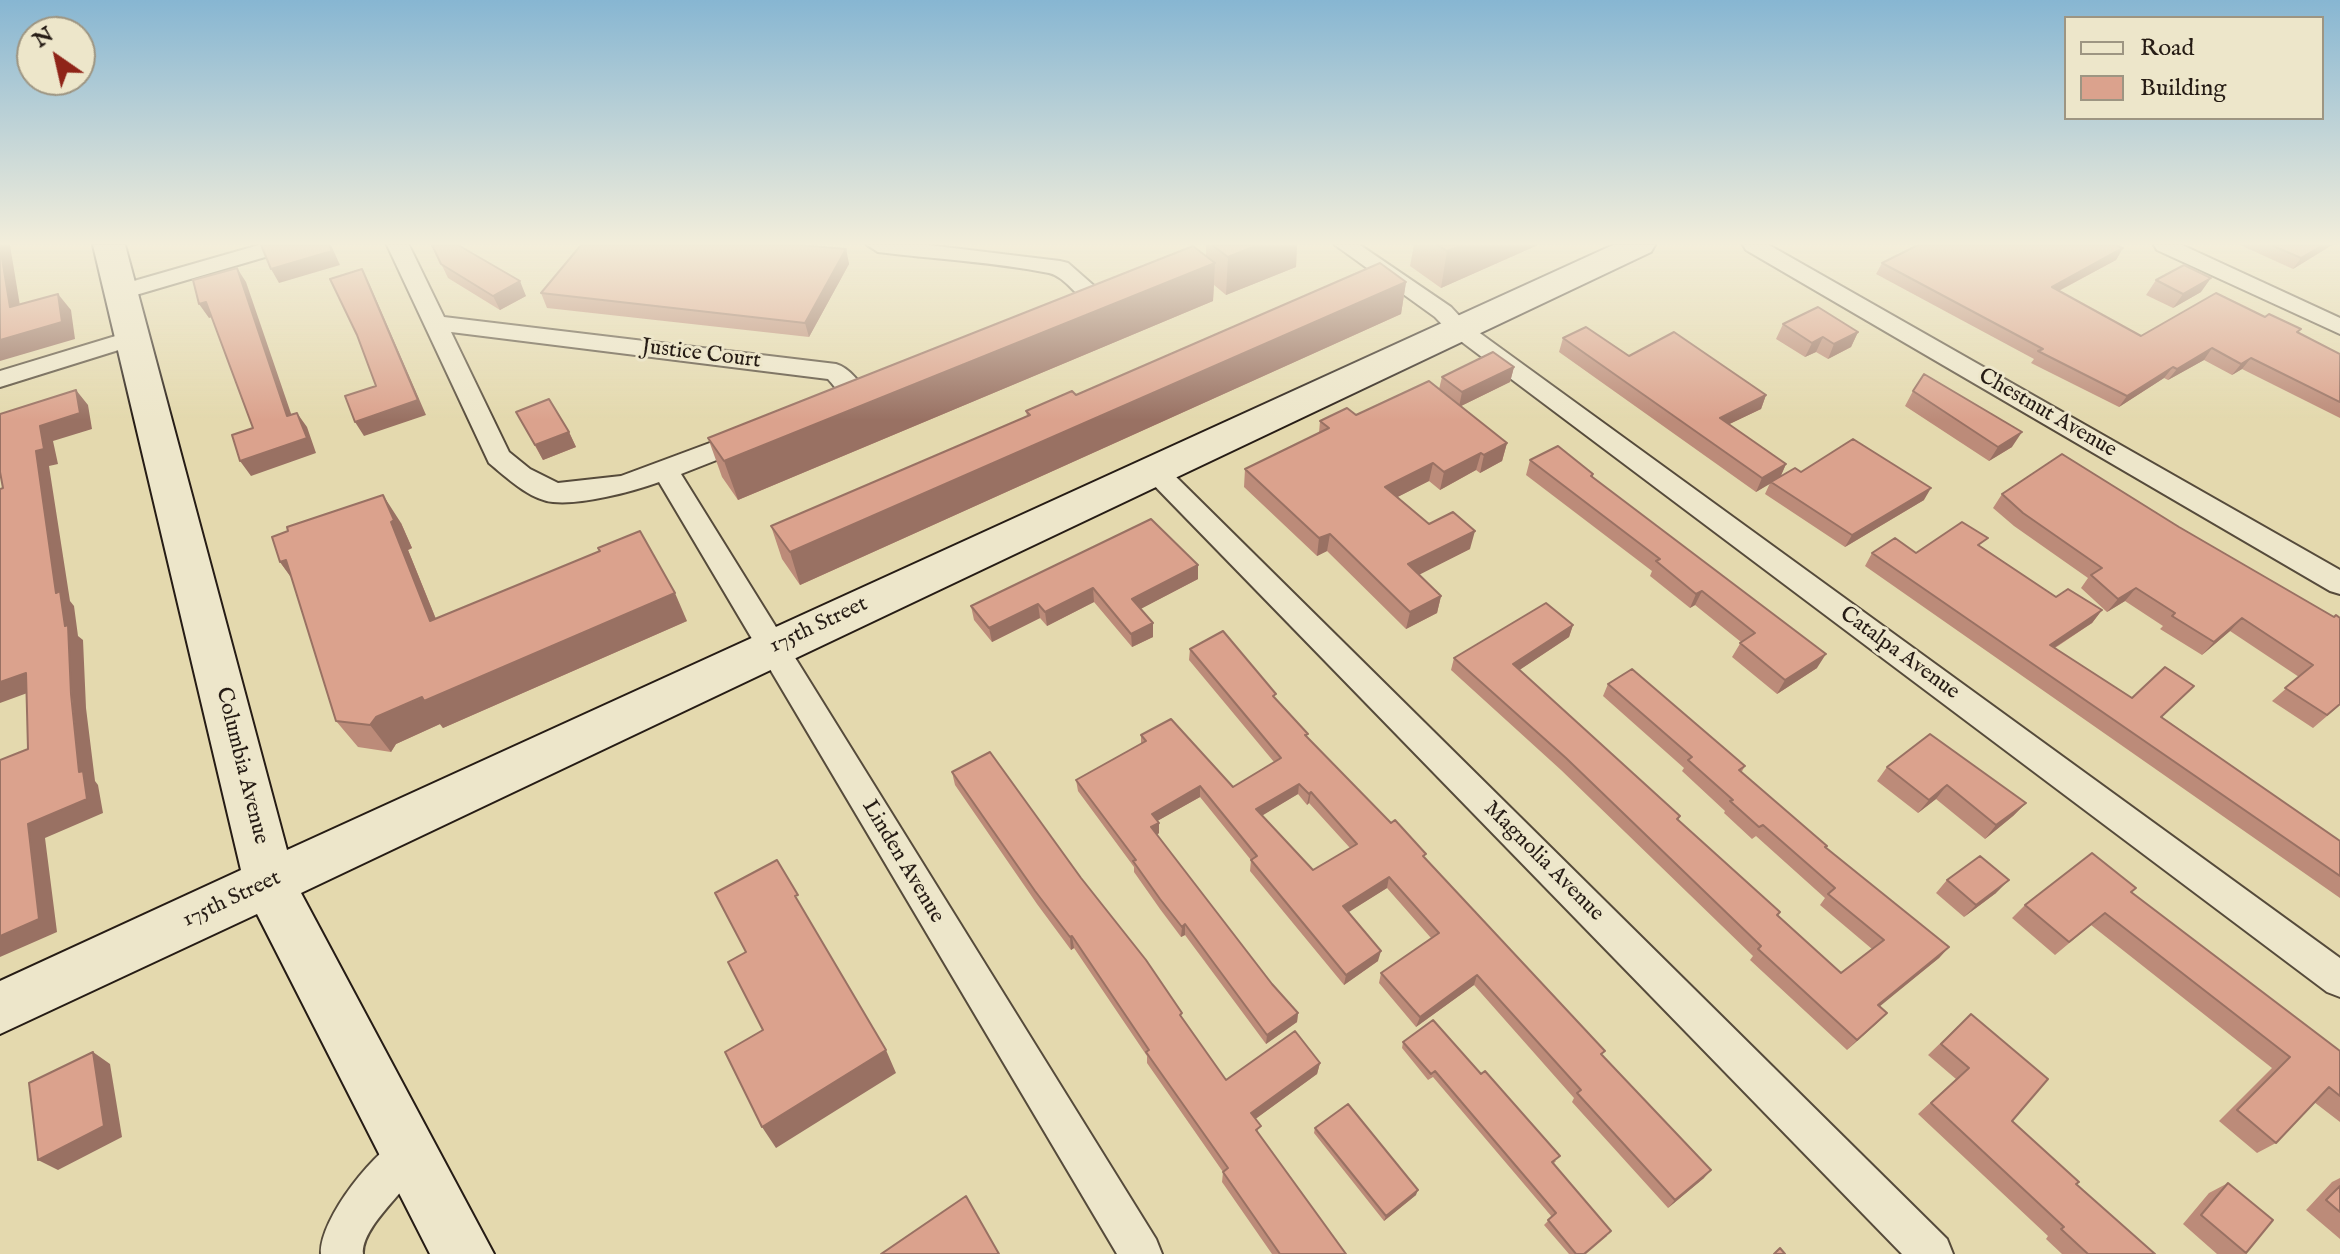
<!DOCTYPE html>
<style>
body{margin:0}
#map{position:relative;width:2340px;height:1254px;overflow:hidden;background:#e4d9ae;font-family:"IM FELL English",serif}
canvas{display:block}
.legend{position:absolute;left:2064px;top:16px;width:260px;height:104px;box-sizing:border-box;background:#ede6ca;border:2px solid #9d9582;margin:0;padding:10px 14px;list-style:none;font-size:24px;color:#261c15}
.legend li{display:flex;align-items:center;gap:16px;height:40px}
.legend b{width:40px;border:2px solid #9d9582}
.north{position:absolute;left:16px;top:16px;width:80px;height:80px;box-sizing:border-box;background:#ede6ca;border:2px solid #9d9582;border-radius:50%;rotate:326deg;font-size:22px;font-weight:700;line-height:32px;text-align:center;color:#261c15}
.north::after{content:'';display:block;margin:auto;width:28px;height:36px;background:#8f2418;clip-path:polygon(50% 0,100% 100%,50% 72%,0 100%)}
</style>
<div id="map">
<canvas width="2340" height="1254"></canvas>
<ul class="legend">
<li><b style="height:10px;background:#ede6ca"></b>Road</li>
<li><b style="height:22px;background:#dba28d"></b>Building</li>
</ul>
<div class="north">N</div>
</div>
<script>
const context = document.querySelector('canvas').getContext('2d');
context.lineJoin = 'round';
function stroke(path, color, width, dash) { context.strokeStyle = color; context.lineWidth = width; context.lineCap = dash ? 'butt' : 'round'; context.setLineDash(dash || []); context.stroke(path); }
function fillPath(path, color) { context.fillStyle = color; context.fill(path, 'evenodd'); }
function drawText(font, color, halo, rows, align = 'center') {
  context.font = font + ' "IM FELL English",serif'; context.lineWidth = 6; context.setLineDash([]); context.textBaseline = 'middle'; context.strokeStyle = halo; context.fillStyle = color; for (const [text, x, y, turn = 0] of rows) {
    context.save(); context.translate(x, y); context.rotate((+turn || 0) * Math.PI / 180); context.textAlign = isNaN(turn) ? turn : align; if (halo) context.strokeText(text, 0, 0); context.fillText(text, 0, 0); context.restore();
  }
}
const street = new Path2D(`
 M259,245h33l-3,5 -160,47h-16l-4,-5 4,-5z
 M387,245h22l35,72 392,47c14,4 26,21 34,33l-4,6c-19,5 -26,-11 -38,-24l-377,-47 58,120 21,17 28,14 63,-7 121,-45 9,-3 9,3 4,6 -4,6 -79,31 475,765 6,15h-45l-458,-772c-28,10 -77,23 -106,20 -23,-2 -47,-25 -64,-39z
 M867,245h61l132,16 8,2 41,36 -4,5c-25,6 -34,-26 -56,-31 -55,-11 -115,-14 -171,-21z
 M1335,245h25l91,62 15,16 874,635v39l-13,-5 -877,-659 -15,-16z
 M1743,245h26l571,325v24l-10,-3 -584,-341z
 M2154,245h28l158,73v16l-183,-84z
 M132,331l9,2 3,5 -3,5 -141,44v-16z
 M1154,461l9,3 784,775 6,15h-51l-757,-778 -4,-6 4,-6z
 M409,1133l14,6 6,14c-12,30 -68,71 -66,101h-42c-2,-35 56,-108 88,-121z`);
const secondary = new Path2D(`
 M93,245h32l162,605 1326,-605h42l-4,7 -1350,641 193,361h-64l-173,-340 -257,120v-53l241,-111z`);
stroke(street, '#564b3b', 4);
stroke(secondary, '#261c15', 4);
fillPath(street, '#ede6ca');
fillPath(secondary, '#ede6ca');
fillPath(new Path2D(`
 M432,245l94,51 -26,14 -52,-32z
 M1206,245h91l-1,22 -70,28 -12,-10 -1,16 -475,199 -16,-23 -14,-39 498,-182z
 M1414,245h124l-97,43 -31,-22z
 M2240,245h92l-39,24z
 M2123,248l-7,12 -57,31 82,45 124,-19 36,12 -3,4 42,21v64l-98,-49 -10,6 -28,-15 -36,20 -4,-2 -45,29 -88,-44 3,-4 -158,-85 6,-11z
 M846,249l3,15 -40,73 -262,-29 -6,-15z
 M2156,280l45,12 -28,16 -27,-13z
 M1406,282l-5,32 -601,271 -18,-26 -11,-33 256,-110 -1,-5 50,-16z
 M1783,324l75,8 -7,15 -23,12 -12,-7 -11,5 -29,-18z
 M1563,338l66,18 137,39 -5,14 -32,15 57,40 -6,13 21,-5 123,28 -79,47 -80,-53 5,-11 -14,9 -197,-140z
 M1514,367l-4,15 -49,24 46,37 -5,18 -22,12 -4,-3 -36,20 -11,-9 -32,16 32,27 41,25 -51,25 22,22 -4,17 -31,16 -79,-78 -10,5 -73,-69 1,-18 74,-36 1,-12 36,-6 83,-26 3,-12z
 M1913,391l99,56 -23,14 -84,-55z
 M516,412l53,20 7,15 -33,13z
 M1530,460l63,14v3l224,191 -40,26 -45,-37 9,-15 -46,-37 -5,3 -40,-32 2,-5 -126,-96z
 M2002,494l177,33 155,90 6,88 -27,23 -41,-27 27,-24 -69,-46 -28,24 -42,-26 3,-3 -38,-25 -18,11 -26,-24 7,-10 -74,-52 -21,-18z
 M401,523l11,25 -4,2 28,69 251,2 -244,107 -3,-4 -44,20 -5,8 -33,-5 -22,-26 -44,-143 -12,-16z
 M1982,547l74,50 46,13 -10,13 -37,25 77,50 62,-12 -32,31 178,124v57l-475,-332 7,-13h44z
 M1198,565v14l-58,30 13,28 -21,10 -38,-45 -47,24 -7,-8 -48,24 -18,-22 -3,-14z
 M1573,625l-4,12 -50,33 161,146 -2,4 102,92 -2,3 63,58 31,-24 -52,-44 5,-7 -69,-62 -4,3 -28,-26 1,-2 -43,-40 2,-3 -81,-72 5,-12 137,82 -4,7 84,74 124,100 -10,11 -60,48 -2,17 -30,27 -97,-90 3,-4 -192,-186 -110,-100 3,-12z
 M1190,649l86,50 31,38 118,121 177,197 102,123 -36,30 -96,-106 2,-4 -100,-113 -58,42 -37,-44 2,-10 50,-35 -44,-50 -39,24 30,49 -34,24 -94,-114 1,-11 -51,-63 -43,24 2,12 -2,2 115,149 26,29 -1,9 -31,22 -81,-109 -4,2 -21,-28 -26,-37v-5l-56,-76 -2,-11 65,-36v-9l92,52 41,-25 -85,-102zM1298,794l9,11 2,-2 41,45 -37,22 -51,-55z
 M1887,767l139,36 -13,13 -28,23 -49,-40 -18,14 -41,-32z
 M952,772l230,246 44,62 94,-17 -3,11 -62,45 4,16 87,119h-74l-50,-72 1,-10 -76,-109v-7l-73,-108 -3,2 -34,-46 -82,-119z
 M1947,880l49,13 -32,24 -28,-24z
 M2131,892l209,159v71l-26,-20 -38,41 -19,10 -38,-32 53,-53 -181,-143 -36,30 -43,-37 13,-13z
 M1958,1026l54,95 64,63 79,70h-93l-16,-15 2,-3 -130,-122 38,-35 -28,-24z
 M1403,1042l153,119 -3,3 54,72 -21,18h-17l-25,-29 8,-8 -119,-140 -5,3 -26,-32z
 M1315,1128l101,67 -32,26 -70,-88z
 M2340,1178v61l-34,-29 26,-28z
 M2228,1183l18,70 -1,1h-28l-34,-30 26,-31z`), '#bc8b79');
fillPath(new Path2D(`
 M0,245h10l13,79 -13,-17z
 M329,245h2l9,20 -61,18 -8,-14z
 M1258,245h39l-1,22 -70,28 2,-38z
 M1463,245h75l-97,43 6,-37z
 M2323,245h9l-39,24 8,-11z
 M2123,248l-7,12 -71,38 7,-11z
 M846,249l3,15 -40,73 -4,-14z
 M1215,263l-2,38 -475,199 -14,-39z
 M237,268l9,14 51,149 -10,-15z
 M362,269l7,14 57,132 -62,21 -9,-14 63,-22z
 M2211,278l-10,14 -28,16 10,-14z
 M520,281l6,15 -26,14 -7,-14z
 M1406,282l-5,32 -601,271 -10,-33z
 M58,294l13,16 4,29 -75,22v-21z
 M206,302l10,14 -7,2 -10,-14z
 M1858,332l-7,15 -23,12 6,-15z
 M1823,337l-7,15 -11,5 7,-14z
 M2212,348l-8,12 -36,20 9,-11z
 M2251,358l-9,11 -10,6 9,-11z
 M1514,367l-4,15 -51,25 3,-15z
 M2173,367l-9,11 -45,29 8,-11z
 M76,390l12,15 4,24 -39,12 5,23 -9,2 21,135 4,5 4,30 5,4 3,68 9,73 3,4 5,28 -58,25 12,94 -57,25v-21l28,-112 51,-52 -14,-146 -9,-33 -20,-142 4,-25z
 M1766,395l-5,14 -46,22 5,-13z
 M297,413l10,14 9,26 -65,23 -11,-15z
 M569,432l7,15 -33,13 -8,-15z
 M2022,432l-10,15 -23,14 9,-14z
 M1507,443l-5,18 -22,12 4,-18z
 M1481,453l-5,17 -36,20 4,-18z
 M1433,463l-4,18 -47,24 3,-18z
 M1786,464l-6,14 -24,14 6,-14z
 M1931,488l-7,12 -79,47 7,-12z
 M383,495l18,28 11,25 -4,2 40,99 -18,-28 -39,-99z
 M1475,531l-5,18 -65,33 3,-18z
 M1330,534l-3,17 -10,5 2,-18z
 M286,560l14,30 -20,-28z
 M1198,565v14l-65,34 -1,-14z
 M1093,588l1,14 -47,24 -2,-14z
 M2136,588l-11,13 -18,11 11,-13z
 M1702,591l-7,14 -5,3 6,-14z
 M675,593l12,28 -244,107 -3,-4 -44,20 -5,8 -21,-27 6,-8z
 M1441,596l-4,17 -31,16 4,-17z
 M1038,604l2,14 -48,24 -3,-14z
 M2102,610l-10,13 -52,34 10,-12z
 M2242,618l-12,13 -28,24 12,-13z
 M1153,623v14l-21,10 -1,-13z
 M1573,625l-4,12 -60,40 4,-13z
 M1826,654l-9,14 -40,26 8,-14z
 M26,673l15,15 -41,15v-21z
 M1299,784l-1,10 -43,26 1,-11z
 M1947,785l-11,14 -18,14 11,-13z
 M1200,786v11l-48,27v-10z
 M1311,792l-2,11 -2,2 2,-11z
 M2026,803l-13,13 -28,23 11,-14z
 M1159,823v10l-8,5v-11z
 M1389,877l-2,11 -46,29 2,-11z
 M2009,880l-13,13 -32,24 12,-12z
 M1185,924v11l-4,2 1,-10z
 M1072,936l2,12 -3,2 -1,-13z
 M1949,947l-10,11 -71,58 10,-11z
 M1381,951l-3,10 -34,24 2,-10z
 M1477,975l-3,10 -58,42 4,-10z
 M1298,1013l-1,9 -31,22 1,-9z
 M1887,1013l-10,10 -30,27 10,-10z
 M886,1050l10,23 -120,75 -14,-21z
 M93,1052l17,12 12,73 -64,33 -20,-10z
 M1320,1063l-3,11 -67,49 1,-10z
 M1711,1170l-7,8 -36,30 7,-8z
 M1418,1190l-2,5 -32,26 2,-5z`), '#997163');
const building = new Path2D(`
 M261,245h68l3,6 -61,18z
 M432,245h26l62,36 -27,15 -52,-32z
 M581,245h219l46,4 -41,74 -264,-30z
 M1212,245h46l-30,12z
 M1438,245h25l-16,6z
 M1918,245h198l7,3 -71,39 89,49 75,-43 49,24 4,-3 32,15 -4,3 43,22v48l-89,-44 -10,6 -29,-16 -35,21 -4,-2 -46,29 -89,-45 5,-2 -161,-86z
 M2271,245h52l-22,13z
 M0,246l10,61 48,-13 4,28 -62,18z
 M1193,246l22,17 -491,198 -16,-23z
 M1380,263l26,19 -616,270 -19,-26 259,-111 -4,-4 46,-20 4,4z
 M2184,265l27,13 -28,16 -27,-14z
 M237,268l50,148 10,-3 10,25 -67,23 -8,-26 21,-7 -47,-126 -7,2 -6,-24z
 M362,269l56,131 -63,22 -10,-26 31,-10 -19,-51 -27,-56z
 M1818,307l40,25 -24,12 -11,-7 -11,6 -29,-19z
 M1586,327l43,29 45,-24 92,63 -46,23 66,46 -24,14 -199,-140z
 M1493,352l21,15 -52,25 -20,-15z
 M1924,374l98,58 -24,15 -85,-56z
 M1429,381l78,62 -23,12 -3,-2 -37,19 -11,-9 -48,24 44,37 24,-12 22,19 -67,33 33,32 -31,16 -80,-78 -11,4 -74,-69 84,-41 -9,-7 27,-13 9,7z
 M76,390l4,23 -40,13 4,23 -8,2 20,142 4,-2 5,35 3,-1 3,69 8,78 4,-1 4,28 -59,25 11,95 -39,17v-176l28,-11 -2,-76 -26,9v-193l3,-1 -3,-16v-58z
 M549,399l20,33 -34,13 -19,-33z
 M1853,439l78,49 -79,47 -81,-53 24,-14 6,4z
 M1558,446l35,28 -2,2 235,178 -41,26 -45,-37 15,-10 -53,-42 -6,3 -40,-33 4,-2 -130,-99z
 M2062,454l117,73 155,90 2,-2 4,3v86l-13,11 -42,-27 28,-23 -71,-47 -28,24 -42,-26 3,-3 -39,-25 -18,11 -27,-24 11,-7 -79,-55 -21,-19z
 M383,495l11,25 -3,2 39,99 170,-70 -2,-3 42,-17 35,62 -251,108 -2,-4 -46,20 -6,8 -34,-4 -50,-161 -6,2 -8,-25 16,-6 -1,-4z
 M1151,519l47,46 -66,34 21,24 -22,11 -38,-46 -48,24 -7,-8 -49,24 -18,-22z
 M1962,522l26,16 -10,7 78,52 12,-8 34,21 -52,35 82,53 33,-31 29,19 -33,31 179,124v35l-468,-323 23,-15 21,15z
 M1546,603l27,22 -60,39 167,152 -3,3 103,93 -3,3 64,58 43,-33 -56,-46 7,-6 -72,-63 -4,2 -29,-26 3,-1 -45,-40 4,-3 -84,-73 24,-15 113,97 -6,4 88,76 -2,1 124,100 -71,58 9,8 -30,27 -99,-91 3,-3 -195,-188 -112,-100z
 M1223,631l53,63 -3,2 35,38 -3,1 86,88 4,-3 31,34 -3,2 182,195 -4,3 110,116 -36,30 -98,-107 4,-3 -104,-115 -57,42 -39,-44 58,-40 -50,-56 -46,29 38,45 -35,24 -95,-115 6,-4 -57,-70 -48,28 7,9 -8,4 121,157 26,29 -31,22 -82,-111 -3,3 -22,-28 -27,-38 3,-1 -60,-80 70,-39 -5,-6 30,-16 62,68 48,-29 -91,-109zM1299,784l10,10 2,-2 46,52 -44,26 -57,-61z
 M1930,734l96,69 -30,22 -49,-40 -18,15 -42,-33z
 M990,752l91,126 65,82 36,53 -2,2 46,65 69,-49 25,32 -69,50 10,13 -5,4 90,124h-66l-57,-82 5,-4 -82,-116 3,-2 -77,-114 -2,1 -35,-46 -83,-119z
 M2092,853l44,35 -5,4 209,159v45l-11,-9 -53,56 -39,-33 53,-53 -185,-144 -36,29 -44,-37z
 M1980,856l29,24 -33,25 -29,-25z
 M777,860l21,35 -3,1 91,154 -124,77 -37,-75 38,-22 -35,-68 18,-10 -31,-59z
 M1971,1014l77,65 -36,42 67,61 -3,2 79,70h-67l-27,-25 3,-2 -133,-124 38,-35 -28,-24z
 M1433,1020l48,54 4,-3 75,85 -8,6 59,69 -27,23h-8l-28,-34 8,-7 -121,-142 -4,3 -28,-32z
 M93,1052l11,74 -66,34 -9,-77z
 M1348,1104l70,86 -32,26 -71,-88z
 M2228,1183l45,37 -27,33 -45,-38z
 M2340,1186v26l-14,-12z
 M966,1196l33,58h-118z
 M1780,1248l5,6h-11z`);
fillPath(building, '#dba28d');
stroke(building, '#997163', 2);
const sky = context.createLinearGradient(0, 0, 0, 420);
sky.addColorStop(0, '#87b6d2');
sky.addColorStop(0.58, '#f3eedb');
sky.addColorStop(1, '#f3eedb00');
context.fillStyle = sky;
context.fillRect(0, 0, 2340, 420);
drawText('22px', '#261c15', '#ede6ca', [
 ["Justice Court",701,355,7],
 ["Chestnut Avenue",2047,414,30],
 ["175th Street",819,626,-25],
 ["Catalpa Avenue",1899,654,36],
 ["Columbia Avenue",241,766,76],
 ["Linden Avenue",902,862,59],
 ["Magnolia Avenue",1543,862,45],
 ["175th Street",232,900,-25]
]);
</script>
